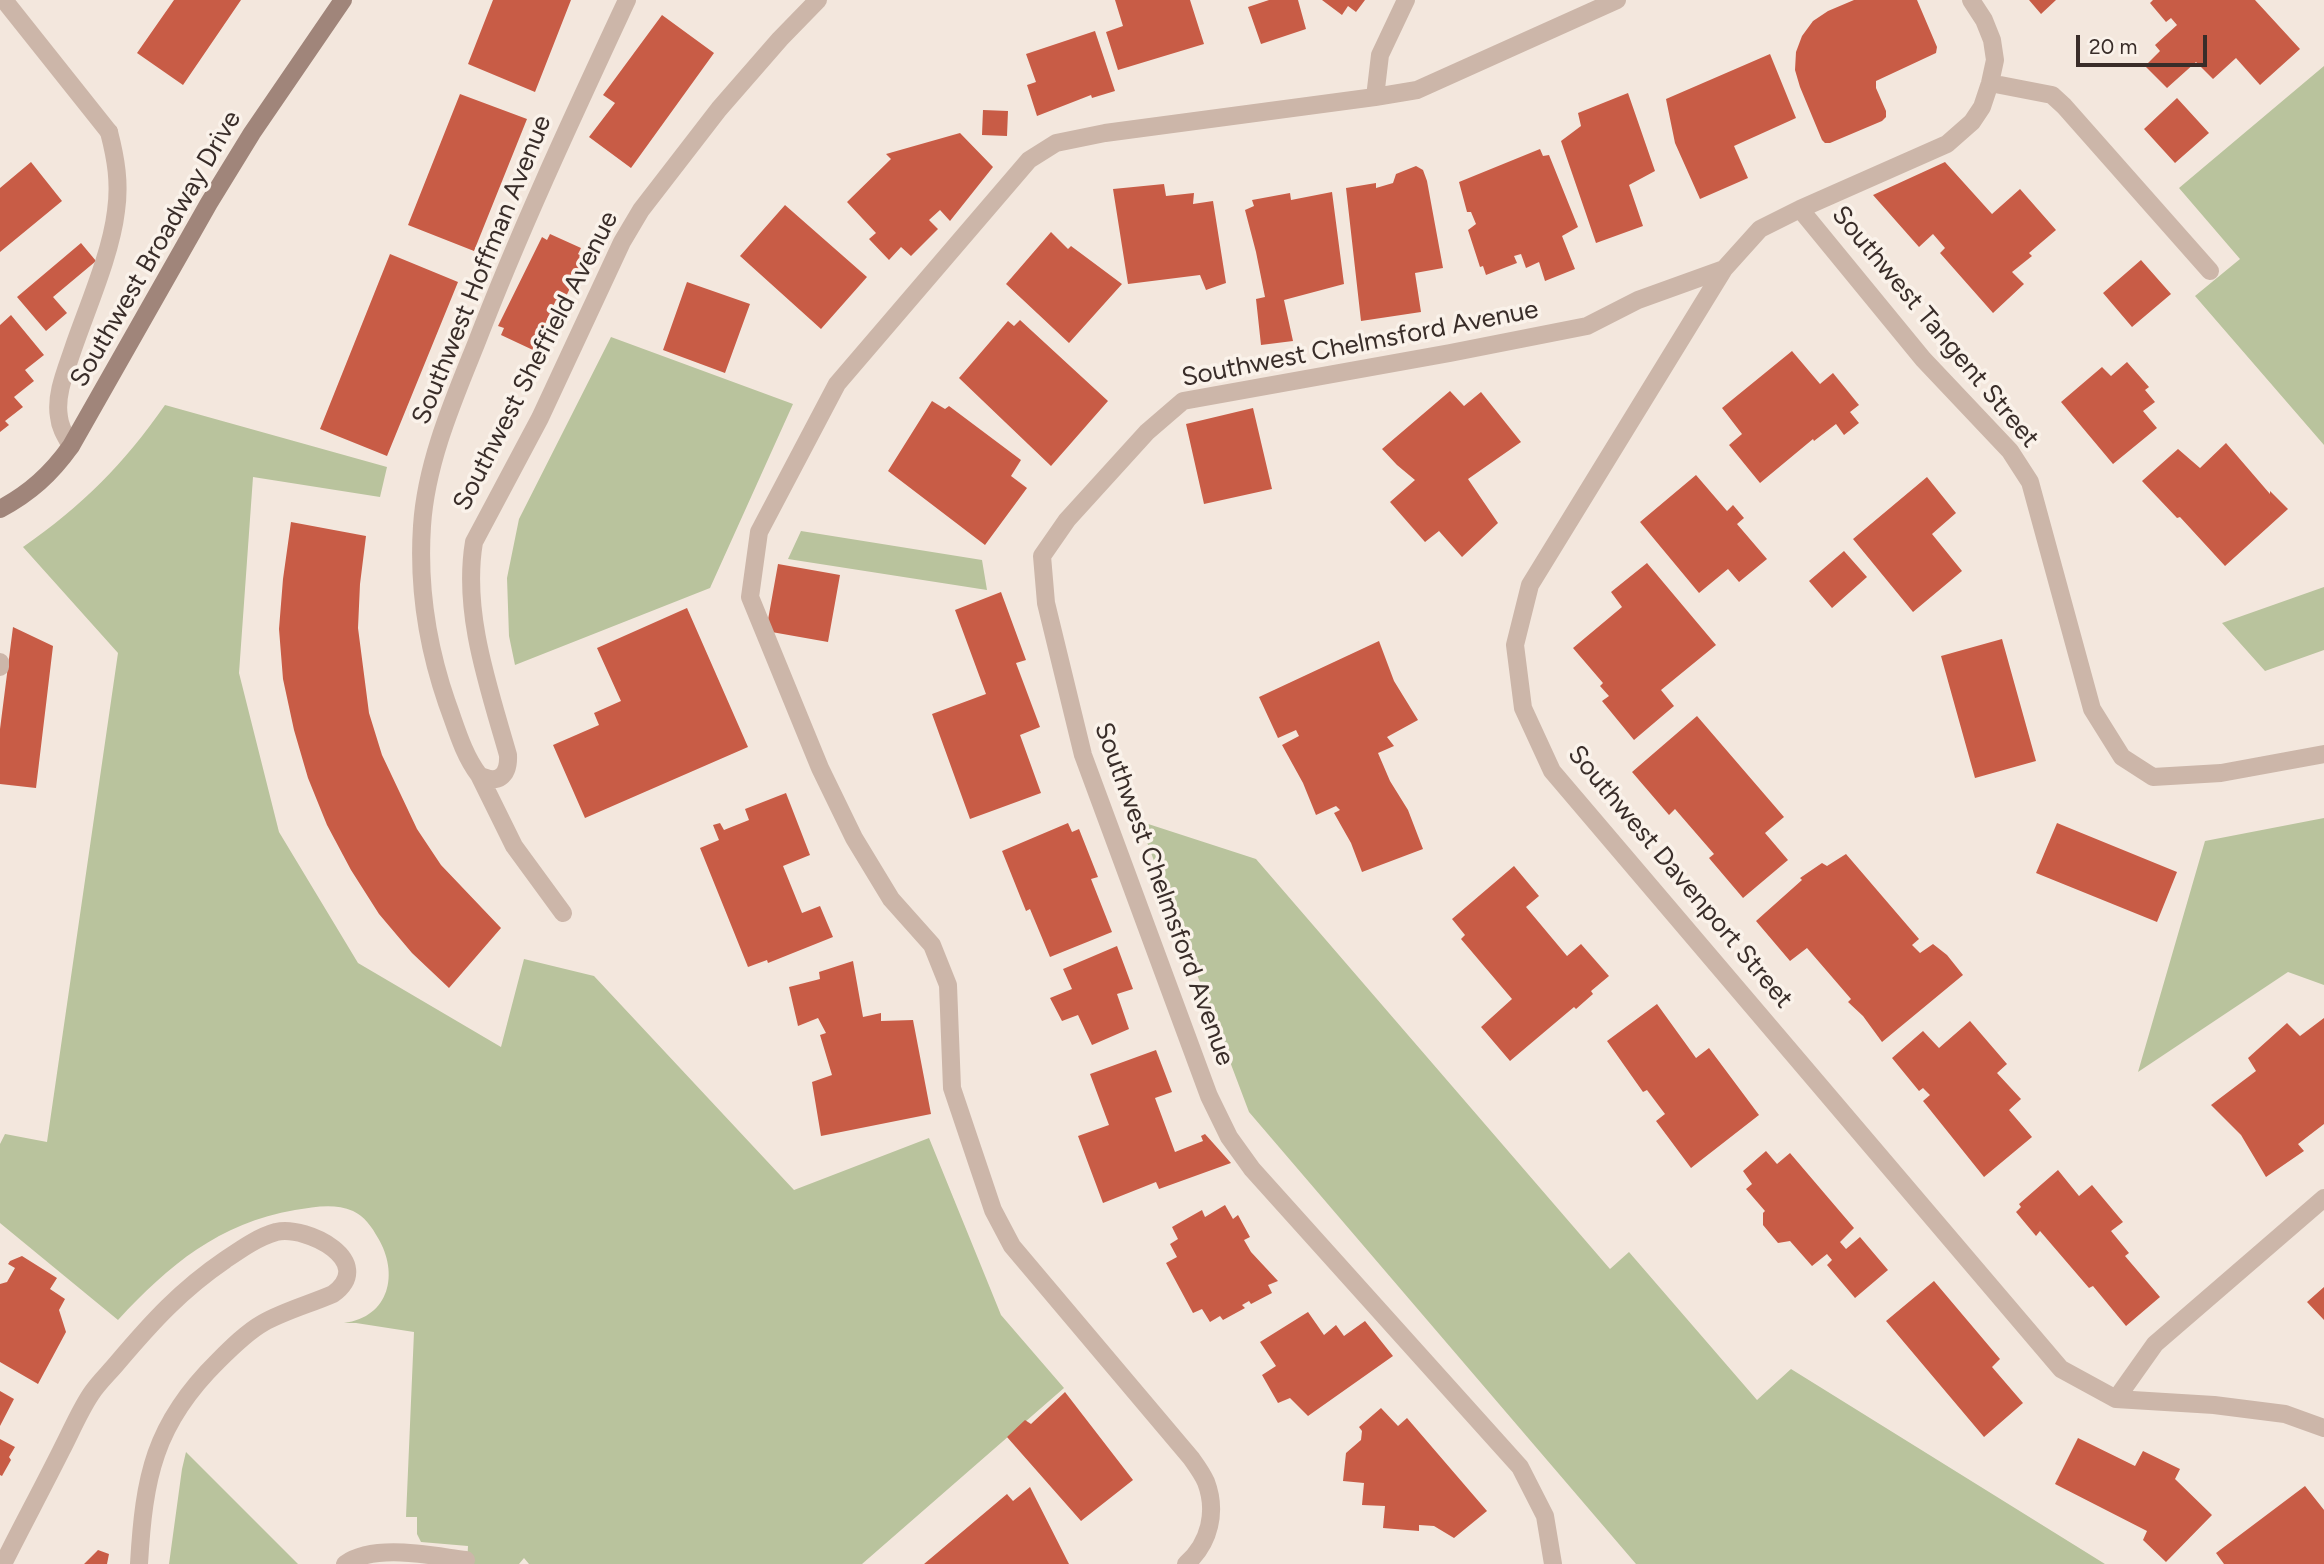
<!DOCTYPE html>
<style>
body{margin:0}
#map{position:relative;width:2324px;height:1564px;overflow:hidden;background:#f3e7dd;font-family:Figtree,sans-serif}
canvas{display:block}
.scale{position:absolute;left:2076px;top:35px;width:131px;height:32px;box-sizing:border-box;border:4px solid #392d29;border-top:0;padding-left:9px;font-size:21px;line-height:24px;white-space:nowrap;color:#392d29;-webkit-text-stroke:5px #faf2ea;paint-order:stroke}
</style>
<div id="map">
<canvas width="2324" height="1564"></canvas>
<div class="scale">20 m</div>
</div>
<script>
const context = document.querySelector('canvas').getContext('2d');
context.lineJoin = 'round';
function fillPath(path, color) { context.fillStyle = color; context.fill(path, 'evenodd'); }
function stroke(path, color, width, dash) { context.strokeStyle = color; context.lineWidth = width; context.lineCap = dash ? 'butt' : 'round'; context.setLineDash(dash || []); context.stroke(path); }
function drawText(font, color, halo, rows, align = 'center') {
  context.font = font + ' Figtree,sans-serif'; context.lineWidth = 7; context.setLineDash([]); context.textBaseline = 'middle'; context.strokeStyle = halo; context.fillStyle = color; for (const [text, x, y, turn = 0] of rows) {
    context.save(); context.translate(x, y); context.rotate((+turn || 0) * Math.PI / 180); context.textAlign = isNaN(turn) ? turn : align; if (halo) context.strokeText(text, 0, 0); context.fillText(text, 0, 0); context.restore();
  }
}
fillPath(new Path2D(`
 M2324,66v379l-129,-149 45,-37 -61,-71z
 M611,337l182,67 -83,184 -195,77 -6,-29 -2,-58 12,-59z
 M165,405l222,62 -7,30 -127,-20 -14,196 40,159 79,131 143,84 23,-88 70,17 200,214 135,-52 72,177 63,73 -202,176h-333l-5,-6 -5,6h-52l1,-18 -47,-4 -4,-8v-17h-11l8,-185 -58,-9h-12c46,-6 55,-50 34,-85 -6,-11 -14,-22 -25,-27 -19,-8 -38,-4 -58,-1 -76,13 -126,55 -177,110l-118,-97v-79l5,-10 42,8 71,-489 -95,-106c59,-41 101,-83 142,-142z
 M801,531l181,29 5,30 -199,-31z
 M2324,587v63l-59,21 -43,-48z
 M2324,818v167l-36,-13 -150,100 67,-231z
 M1139,821l117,38 354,410 19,-17 128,148 34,-31 314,195h-469l-387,-452z
 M186,1452l112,112h-129l13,-95z`), '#b9c39d');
fillPath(new Path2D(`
 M174,0h67l-58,85 -46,-32z
 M493,0h78l-36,92 -67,-28z
 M1115,0h75l14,44 -86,26 -12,-38 17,-6z
 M1269,0h29l8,29 -45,15 -13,-37z
 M1322,0h43l-9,12 -8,-6 -6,9z
 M1854,0h63l20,47 -1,6 -60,28v7l10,23v6l-4,4 -52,22h-5l-3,-3 -22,-53 -5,-17 1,-18 6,-16 11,-15 15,-10z
 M2029,0h27l-15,14z
 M2153,0h102l45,49 -40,36 -24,-27 -23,21 -17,-17 -29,26 -22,-22 15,-15 -5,-6 22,-20 -6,-7 -5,4 -16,-19z
 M662,15l52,38 -83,115 -42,-31 26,-34 -12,-8z
 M1095,31l20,60 -23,7 -1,-3 -54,21 -10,-31 9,-3 -10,-28z
 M1770,54l26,64 -62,28 14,32 -48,21 -25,-56 -9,-44z
 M1628,93l27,78 -26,14 14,41 -47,17 -35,-102 20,-15 -3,-13z
 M460,94l67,25 -53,132 -66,-26z
 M2177,98l32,35 -34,30 -31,-34z
 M983,110l25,1 -1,25 -25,-1z
 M960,133l33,34 -43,54 -10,-11 -11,10 9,9 -27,27 -10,-9 -12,13 -20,-21 7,-6 -29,-31 44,-43 -5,-5z
 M1540,149l3,7 6,-1 29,72 -16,9 13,33 -30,12 -6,-19 -13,6 -5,-14 -7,2 3,7 -31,12 -3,-9 -3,1 -12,-37 8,-6 -5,-12h-4l-8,-30z
 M31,162l31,39 -62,51v-64z
 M1945,162l47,52 28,-25 36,41 -27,23 3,3 -20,16 12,12 -31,29 -53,-60 5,-5 -12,-14 -14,13 -46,-52z
 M1416,166l7,4 4,11 16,87 -28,5 6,39 -60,9 -15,-133 30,-5v5l17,-5 3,-9z
 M1164,184l2,12 28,-3 -1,11 20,-3 13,82 -20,7 -6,-15 -72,9 -15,-95z
 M1332,192l12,92 -60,16 9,41 -32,4 -5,-46 9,-2 -9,-45 -11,-42 9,-4 -2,-6 38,-7 1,7z
 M785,205l82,72 -46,52 -81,-73z
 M1051,232l17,17 3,-3 51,38 -53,59 -63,-59z
 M550,234l31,14 -3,6 6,4 -21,45 -7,-3 -23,50 -32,-15 3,-7 -6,-2 44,-89 5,3z
 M81,243l15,18 -43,36 14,16 -21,18 -29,-34z
 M390,254l68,28 -71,174 -67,-27z
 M2141,260l30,34 -39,33 -29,-34z
 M687,282l63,22 -25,69 -62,-23z
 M11,315l33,40 -19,15 9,11 -20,16 9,10 -18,14 4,4 -9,7v-107z
 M1020,320l88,81 -57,65 -92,-88 49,-57 6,5z
 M1792,351l28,33 13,-11 26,32 -9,7 9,11 -15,12 -8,-11 -22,17 -1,-2 -53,44 -31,-38 13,-11 -20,-26z
 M2127,362l22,25 -4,3 10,12 -12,9 14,17 -44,36 -52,-62 41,-35 9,9z
 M1450,391l14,15 17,-14 40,50 -53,37 30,44 -36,34 -23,-26 -14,11 -35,-40 25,-22 -18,-15 -15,-16z
 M932,401l13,8 4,-3 72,54 -10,16 16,12 -42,57 -97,-74z
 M1253,408l19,81 -68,15 -18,-80z
 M2226,443l44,51v-3l18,18 -63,57 -45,-49 -3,1 -35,-37 36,-32 22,19z
 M1696,475l31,36 6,-6 11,13 -7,6 30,35 -28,23 -11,-13 -29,24 -59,-71z
 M1927,477l29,36 -24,21 30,37 -49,41 -60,-73z
 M291,522l75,14 -6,48 -2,44 11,85 13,42 35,74 24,36 60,63 -52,60 -37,-35 -33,-39 -28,-44 -24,-45 -19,-47 -14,-48 -11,-51 -4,-50 4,-50z
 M1844,551l23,26 -35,31 -23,-27z
 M1647,563l69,82 -55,45 13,16 -40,34 -32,-39 7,-5 -9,-10 3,-3 -30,-35 49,-41 -11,-15z
 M778,564l62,11 -12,67 -62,-11z
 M1001,592l25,68 -10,3 24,64 -20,8 21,58 -71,26 -38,-105 54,-20 -31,-84z
 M687,608l61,139 -163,71 -32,-73 46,-20 -5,-12 27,-12 -24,-53z
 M13,627l40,19 -17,142 -36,-4v-55z
 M2002,639l34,122 -61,17 -34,-122z
 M1379,641l15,40 24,39 -31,17 7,9 -16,7 12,28 18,29 15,39 -61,23 -11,-29 -17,-30 6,-3 -4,-4 -20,9 -13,-32 -21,-38 17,-9 -3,-6 -18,8 -19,-41z
 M1697,716l87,101 -19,16 23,27 -45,38 -34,-40 5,-4 -39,-45 -6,6 -37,-43z
 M786,793l24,62 -27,11 19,47 18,-7 13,31 -65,26 -1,-3 -19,7 -48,-119 19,-8 -6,-15 7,-2 4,7 25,-10 -4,-11z
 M1068,823l4,9 7,-3 19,48 -7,2 21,53 -62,25 -20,-48 -4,2 -24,-60z
 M2057,823l120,49 -20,50 -121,-49z
 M1846,854l73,85 -7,6 8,8 13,-9 14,11 16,20 -81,67 -19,-26 -15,-14 3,-3 -44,-51 -17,13 -34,-40 46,-41 -2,-2 22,-15 5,3z
 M1514,866l25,30 -13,11 41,49 14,-12 28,32 -18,15 2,3 -17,15 -2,-2 -64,54 -29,-34 31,-28 -51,-60 4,-4 -13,-16z
 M1117,946l16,43 -16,5 12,35 -37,16 -14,-30 -16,6 -12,-23 22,-9 -9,-20z
 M853,961l10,56 18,-4v8l32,-1 18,94 -110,22 -9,-54 20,-7 -12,-40 6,-2 -8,-15 -20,8 -9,-39 31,-8 -1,-7z
 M1657,1004l39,54 13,-10 50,67 -68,53 -35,-47 9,-7 -18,-24 -4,2 -36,-51z
 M2324,1018v106l-26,20 6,7 -38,26 -25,-42 -30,-30 45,-34 -8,-13 39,-35 13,13z
 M1970,1021l37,43 -10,9 24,26 -12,11 23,27 -48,40 -61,-76 7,-6 -7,-7 -4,3 -27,-33 31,-27 16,17z
 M1156,1050l16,42 -17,6 20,54 28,-11 -2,-5 4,-2 26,29 -72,26 -3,-7 -53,21 -25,-67 31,-11 -19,-51z
 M1766,1151l11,13 13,-11 64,75 -14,14 6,7 14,-12 28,33 -33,28 -28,-33 5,-5 -5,-6 -15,12 -22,-25 -12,2 -15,-18v-12l2,-2 -19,-22 6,-5 -9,-13z
 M2058,1170l21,26 13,-11 31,37 -12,9 18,22 -4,3 35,41 -34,29 -33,-40 -4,2 -49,-57 -4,5 -20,-24 5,-5 -2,-3z
 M1225,1205l8,14 5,-4 12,22 -6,3 7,12 27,29 -10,4 4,8 -21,11 -2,-3 -7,4 3,3 -22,12 -3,-4 -10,6 -8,-13 -9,4 -27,-50 11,-6 -7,-13 8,-5 -6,-12 30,-17 3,7z
 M22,1256l35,22 -7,11 15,10 -6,11 7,22 -28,52 -38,-22v-78l7,-2 8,-14 -7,-4 2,-3z
 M1934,1281l66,78 -8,8 31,36 -39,34 -98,-116z
 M2324,1287v33l-17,-18z
 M1308,1312l16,23 12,-10 8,11 21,-15 28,35 -85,60 -18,-18 -12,5 -16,-28 14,-9 -16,-24z
 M0,1391l14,8 -14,27z
 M1065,1392l68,88 -52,41 -74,-84 18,-17 6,4z
 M1381,1408l17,18 9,-8 80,93 -33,27 -20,-12 -15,-1v6l-36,-3 2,-22 -23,-1 2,-22 -21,-2 3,-28 15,-13 1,-9 -3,-4z
 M2078,1438l57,28 8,-15 37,18 -5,10 37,36 -46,47 -23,-22 4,-9 -92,-47z
 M0,1439l15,8 -6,10 2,3 -9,16 -2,-1z
 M2305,1486l19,24v54h-100l-8,-11z
 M1030,1487l39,77h-145l83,-70 6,7z
 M98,1550l11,4 -2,10h-23z`), '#c85c46');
stroke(new Path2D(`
 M71,446c-5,-9 -11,-18 -12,-29 -4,-22 7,-47 14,-68 14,-41 38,-95 43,-138 4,-28 0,-52 -7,-79
 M0,662v5
 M345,1564c30,-21 87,-8 121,-4`), '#ccb6a9', 18);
stroke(new Path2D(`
 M4,0l105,132
 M1971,0l13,20 8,20 3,20 -5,23 -8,24 -10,15 -25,22 -147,65 -40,20 -36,40 -194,316 -15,60 8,63 29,63 509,598 55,30 98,6 71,9 39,14
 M1990,83l62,12 12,11 146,165
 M1375,97l5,-42 26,-55
 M1800,209l123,150 87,92 20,31 62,227 30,48 31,20 68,-4 103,-19
 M479,775c19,10 30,1 29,-20 -19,-67 -46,-142 -34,-213l66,-124 82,-176 19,-32 78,-101 61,-70 38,-39
 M563,913l-49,-67 -35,-71c-16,-21 -23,-48 -32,-72 -20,-58 -29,-116 -25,-177 4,-63 31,-125 54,-182 45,-117 98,-230 151,-344
 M2116,1399l39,-55 169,-146
 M3,1564c19,-38 39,-75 58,-113 10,-19 18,-39 30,-57 7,-11 18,-21 27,-32 34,-40 63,-72 107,-102 16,-11 33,-23 51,-28 32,-7 101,30 57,62 -23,10 -49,17 -70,29 -16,9 -32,25 -45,38 -64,63 -74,116 -79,203
 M1186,1564c24,-21 31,-53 20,-82 -4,-9 -10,-17 -15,-24l-179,-212 -19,-36 -41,-122 -4,-103 -16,-40 -41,-46 -37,-61 -34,-70 -70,-171 9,-65 78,-148 192,-224 27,-17 49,-10 270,-36 42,-7 200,-90
 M1553,1564l-8,-48 -25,-49 -268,-298 -23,-32 -20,-41 -126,-341 -37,-152 -4,-47 25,-36 80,-88 36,-31 267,-48 137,-27 51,-26 86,-31`), '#ccb6a9', 18);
stroke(new Path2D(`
 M0,509c30,-16 51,-35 71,-63l138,-243 43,-70 91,-133`), '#a0857a', 18);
drawText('26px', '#392d29', '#faf2ea', [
 ["Southwest Broadway Drive",156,249,-60],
 ["Southwest Hoffman Avenue",482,270,-68],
 ["Southwest Tangent Street",1935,327,50],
 ["Southwest Chelmsford Avenue",1360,344,-11],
 ["Southwest Sheffield Avenue",536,361,-63],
 ["Southwest Davenport Street",1680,877,50],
 ["Southwest Chelmsford Avenue",1164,894,70]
]);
</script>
